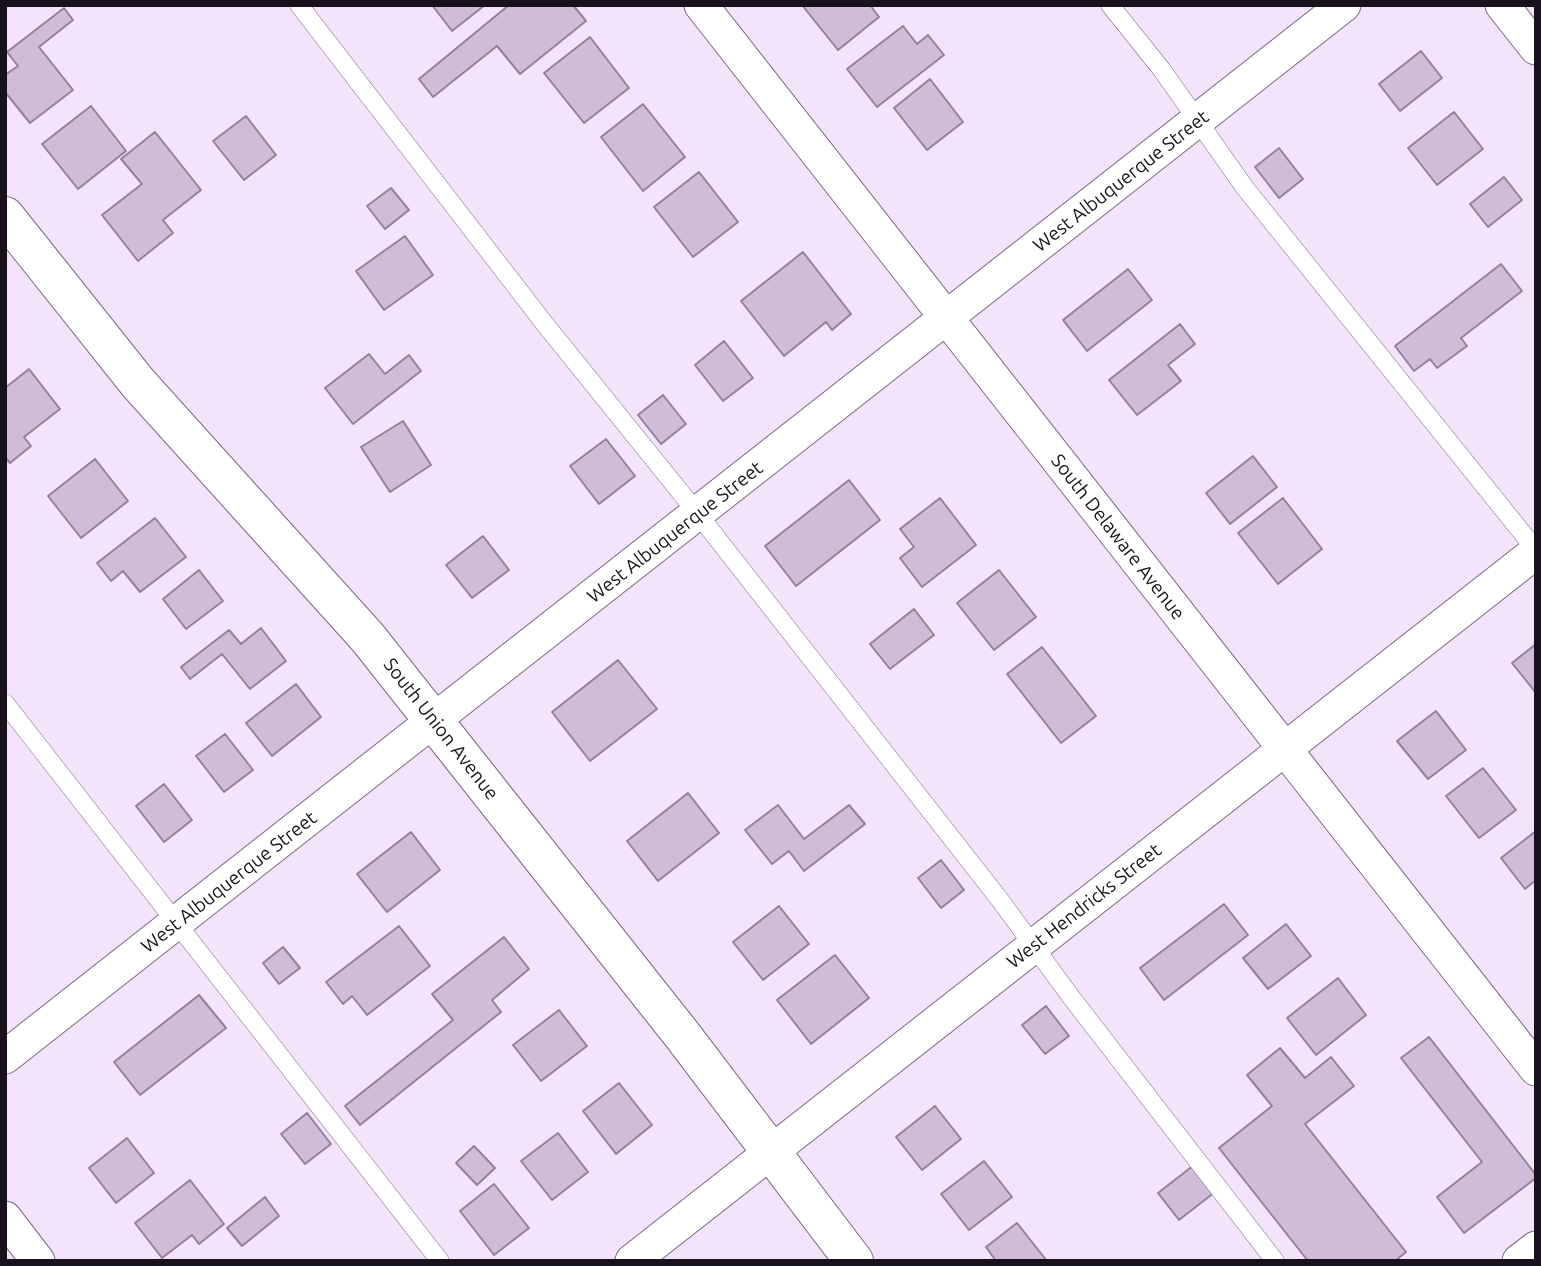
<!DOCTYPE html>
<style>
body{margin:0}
#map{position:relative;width:1541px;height:1266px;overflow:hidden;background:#f3e4fc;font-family:Ubuntu,sans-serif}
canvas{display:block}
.frame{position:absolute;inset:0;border:7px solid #19121c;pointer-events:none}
</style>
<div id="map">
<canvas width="1541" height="1266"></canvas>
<div class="frame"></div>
</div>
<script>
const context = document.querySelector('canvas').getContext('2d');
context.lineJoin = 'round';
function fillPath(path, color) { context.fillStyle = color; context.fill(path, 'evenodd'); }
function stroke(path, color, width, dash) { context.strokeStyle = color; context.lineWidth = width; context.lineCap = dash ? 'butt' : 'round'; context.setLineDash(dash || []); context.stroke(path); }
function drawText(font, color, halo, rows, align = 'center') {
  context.font = font + ' Ubuntu,sans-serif'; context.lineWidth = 6; context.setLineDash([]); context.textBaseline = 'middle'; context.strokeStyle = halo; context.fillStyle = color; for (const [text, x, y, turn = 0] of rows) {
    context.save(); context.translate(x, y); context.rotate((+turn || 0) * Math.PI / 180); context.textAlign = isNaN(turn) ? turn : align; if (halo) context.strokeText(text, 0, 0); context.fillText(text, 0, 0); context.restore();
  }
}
const building = new Path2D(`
 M432,5h53l-33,26z
 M509,5h64l13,16 -66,53 -23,-28 -64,51 -14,-18z
 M802,5h68l9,12 -41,33z
 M64,8l9,12 -34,27 34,43 -43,33 -25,-31v-17l13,-9 -11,-14z
 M903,26l14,18 11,-9 16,20 -67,52 -30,-38z
 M590,37l39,51 -45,35 -40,-50z
 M1421,51l21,27 -42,33 -21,-27z
 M930,79l33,43 -36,28 -33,-42z
 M643,104l42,53 -42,34 -42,-54z
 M91,106l35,45 -48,38 -36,-45z
 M1454,112l29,37 -46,36 -29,-37z
 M246,116l30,39 -32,25 -31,-39z
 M155,132l46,58 -38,30 10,13 -35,28 -36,-46 40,-31 -21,-25z
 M1279,148l24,31 -24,19 -24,-31z
 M699,172l39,50 -45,35 -39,-50z
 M1504,177l18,23 -34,27 -18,-23z
 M391,188l18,22 -24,19 -18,-23z
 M405,236l28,39 -49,35 -28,-39z
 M803,252l48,62 -19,16 -6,-8 -42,34 -43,-55z
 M1501,264l21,27 -61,47 6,8 -30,22 -7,-9 -16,12 -19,-25z
 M1128,269l24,31 -65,51 -24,-31z
 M1180,324l15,20 -27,21 13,16 -44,34 -28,-35z
 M724,341l29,37 -30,23 -28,-36z
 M369,354l16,20 24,-19 12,16 -68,53 -28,-36z
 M29,369l31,40 -36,28 7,9 -21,17 -5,-6v-69z
 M663,395l23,29 -25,20 -23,-29z
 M403,421l28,44 -41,27 -29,-45z
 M606,439l29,37 -36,28 -29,-38z
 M1253,456l24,31 -47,37 -24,-31z
 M95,459l33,42 -47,37 -33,-42z
 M849,480l31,40 -84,66 -31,-40z
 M940,498l36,47 -54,42 -22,-29 14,-11 -14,-18z
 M1283,498l39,51 -44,35 -40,-51z
 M155,518l31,39 -46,35 -17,-21 -12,10 -14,-18z
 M483,536l26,34 -37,28 -26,-33z
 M199,570l24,31 -37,28 -23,-30z
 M999,570l37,47 -42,33 -37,-47z
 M914,609l20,26 -44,34 -20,-25z
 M261,628l25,33 -36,28 -28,-35 -32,25 -9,-12 48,-37 12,14z
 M1536,644v49l-24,-30z
 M1042,647l54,69 -35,27 -54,-69z
 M618,660l39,49 -67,52 -38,-49z
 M296,684l25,33 -49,39 -26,-33z
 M1436,711l30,39 -38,29 -31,-38z
 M225,734l28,36 -29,22 -28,-36z
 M1483,768l33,42 -37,28 -33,-42z
 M164,784l28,36 -28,22 -28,-36z
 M688,793l31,40 -61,48 -31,-40z
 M778,805l26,34 45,-34 16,19 -61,47 -15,-20 -17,13 -27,-34z
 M1536,831v49l-11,9 -24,-31z
 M411,832l29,38 -53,42 -30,-38z
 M941,860l23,30 -23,18 -23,-30z
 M1224,904l24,31 -84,65 -24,-32z
 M779,906l30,38 -46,36 -30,-38z
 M1286,924l25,32 -43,33 -25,-31z
 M399,926l31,40 -63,49 -15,-19 -9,8 -17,-22z
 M504,937l25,32 -37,31 9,12 -141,113 -15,-19 108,-86 -21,-26z
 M283,947l17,21 -21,16 -16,-21z
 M835,955l34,43 -58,46 -34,-44z
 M1338,978l28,37 -50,40 -29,-37z
 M199,995l27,33 -86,67 -26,-33z
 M1046,1006l23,30 -24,18 -23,-29z
 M559,1010l28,36 -46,35 -28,-36z
 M1429,1037l107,138v3l-72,55 -27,-36 45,-35 -81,-104z
 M1280,1048l25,30 26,-21 23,29 -49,38 101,128 -11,9h-87l-89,-113 53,-42 -25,-31z
 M619,1083l33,42 -36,29 -33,-43z
 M935,1106l26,33 -39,31 -26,-33z
 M307,1113l24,31 -26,20 -24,-30z
 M558,1133l30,39 -36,28 -31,-39z
 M127,1138l27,35 -38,30 -27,-35z
 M474,1146l21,22 -18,17 -21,-22z
 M984,1161l28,36 -43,33 -28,-36z
 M1194,1165l21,27 -36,28 -21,-27z
 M190,1180l34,44 -25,20 -7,-9 -30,23 -27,-35z
 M494,1184l35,44 -35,27 -34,-44z
 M265,1197l14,19 -37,30 -15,-18z
 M1017,1223l30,38h-51l-10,-14z`);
fillPath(building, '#cfbcd9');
stroke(building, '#93819c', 2);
const lane = new Path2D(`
 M299,5l245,318 154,191 302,386 71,97 204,264
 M1110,5l52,65 83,118 291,362
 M5,703l435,558`);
const street = new Path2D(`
 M701,5l835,1064
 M1502,5l34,43
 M5,1057l1339,-1052
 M5,1218l33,43
 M632,1261l904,-709
 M1519,1261l17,-13`);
const secondary = new Path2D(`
 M5,216l133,167 230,255 315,398 171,225`);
stroke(lane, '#7a6a83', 19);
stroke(street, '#7a6a83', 35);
stroke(secondary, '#7a6a83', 40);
stroke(lane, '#fff', 18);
stroke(street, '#fff', 33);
stroke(secondary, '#fff', 38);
drawText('19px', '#19121c', '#fff', [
 ["West Albuquerque Street",1121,181,-38],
 ["West Albuquerque Street",675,532,-38],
 ["South Delaware Avenue",1118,537,52],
 ["South Union Avenue",441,729,52],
 ["West Albuquerque Street",229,882,-38],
 ["West Hendricks Street",1084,906,-38]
]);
</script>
